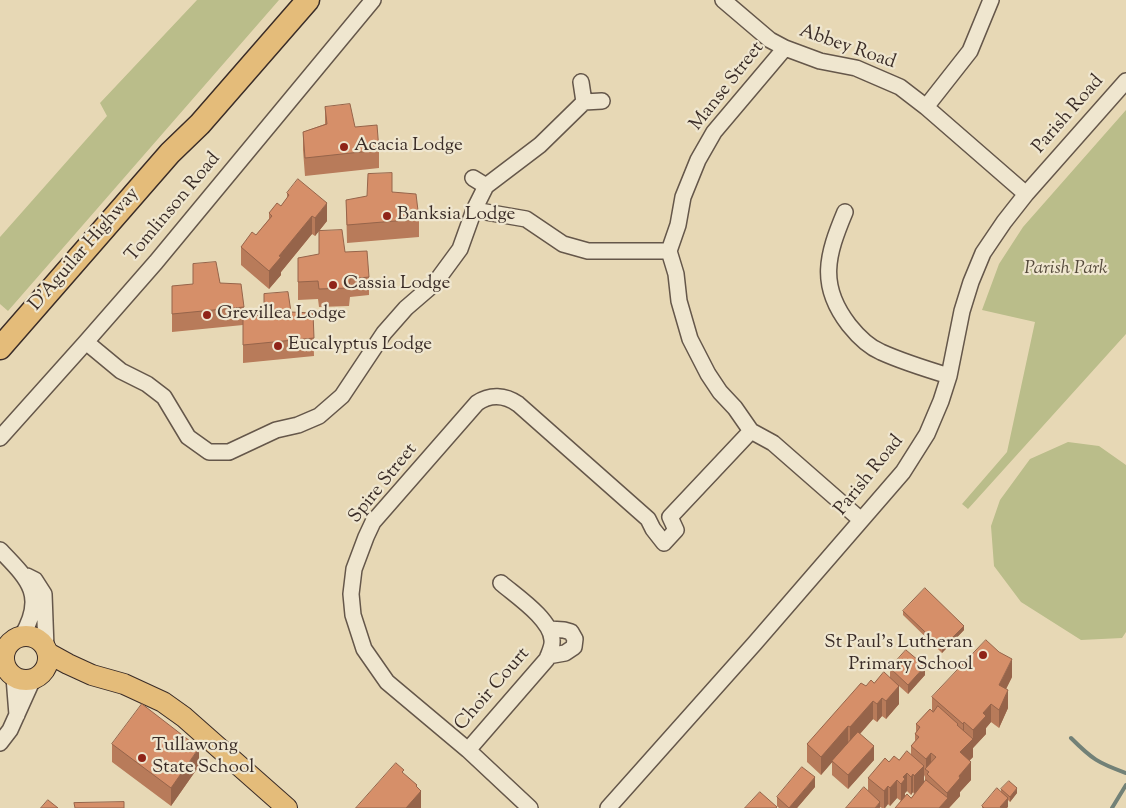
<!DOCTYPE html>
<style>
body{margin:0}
canvas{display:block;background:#e7d8b5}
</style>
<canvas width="1126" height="808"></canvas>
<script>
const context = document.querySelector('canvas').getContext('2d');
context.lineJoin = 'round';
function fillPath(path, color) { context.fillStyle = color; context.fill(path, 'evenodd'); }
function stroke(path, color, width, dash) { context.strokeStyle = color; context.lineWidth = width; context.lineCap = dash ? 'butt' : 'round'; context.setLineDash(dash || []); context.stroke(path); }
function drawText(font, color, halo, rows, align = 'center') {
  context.font = font + ' "Sorts Mill Goudy",serif'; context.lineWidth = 4.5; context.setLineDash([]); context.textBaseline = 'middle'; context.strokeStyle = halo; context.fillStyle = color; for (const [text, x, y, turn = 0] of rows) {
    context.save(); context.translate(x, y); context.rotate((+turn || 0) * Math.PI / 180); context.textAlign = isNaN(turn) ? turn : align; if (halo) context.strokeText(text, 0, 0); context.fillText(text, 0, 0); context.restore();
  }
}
fillPath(new Path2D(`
 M197,0h82l-271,311 -8,-7v-67l107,-121 -7,-13z
 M1126,110v224l-158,175 -6,-5 45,-52 28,-130 -53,-12 17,-46 24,-37z
 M1068,442l31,4 27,19v167l-4,6 -41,2 -60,-38 -27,-36 -3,-40 9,-26 30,-41z`), '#babd8a');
stroke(new Path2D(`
 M1071,738c21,21 27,25 55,35
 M1112,808l14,-23`), '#728177', 4);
const minor = new Path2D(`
 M723,0l47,40 15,8 35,13 36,7 44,19 26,20 100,87
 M785,48l-71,84 -16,28 -15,37 -5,28 -9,26 7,23 3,27 11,38 18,35 12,18 15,16 16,23 22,12 88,77
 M584,102l18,-1
 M926,107l44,-56 21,-51
 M486,186l54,-41 44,-43 -3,-20
 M474,210l52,9 37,25 25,7h81
 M845,212c-18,43 -27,73 4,113 8,10 20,22 32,27 22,10 45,17 68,24
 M86,342l35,29 26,13 17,13 24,40 21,15h20l47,-22 22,-5 21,-9 23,-20 42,-63 22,-25 29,-25 25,-34 14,-39 12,-24 -13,-8
 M0,438l86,-96 70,-80 217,-262
 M0,550c28,29 46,45 22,86
 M27,576l8,4 9,14 2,54
 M548,656l17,-3 9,-6 1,-8 -4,-7 -7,-2 -15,-1
 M14,677l3,38
 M0,743l10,-13 23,-51
 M468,750l79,-91c2,-6 6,-13 5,-19 -1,-21 -36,-44 -51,-57
 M530,808l-62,-58 -81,-68 -23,-33 -11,-34 -2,-21 3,-25 12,-32 7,-15 104,-119c13,-9 28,-8 41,1l130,115 5,10 11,14 12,-13 -6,-13 81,-86
 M608,808l147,-165 148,-171 24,-38 14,-33 8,-25 13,-65 9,-29 12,-29 21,-31 22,-28 100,-113`);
const major = new Path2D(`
 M4 658a22 22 0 1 1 44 0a22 22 0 1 1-44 0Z
 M48,653l20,11 24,11 32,9 39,18 21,15 103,91`);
const highway = new Path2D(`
 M0,348l170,-195 30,-29 108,-124`);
stroke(minor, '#65574a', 18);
stroke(major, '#3a2c27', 22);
stroke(highway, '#3a2c27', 25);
stroke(minor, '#efe6cf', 15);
stroke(major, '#e4bc7a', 20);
stroke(highway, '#e4bc7a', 22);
fillPath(new Path2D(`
 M325,107l54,43v18l-74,8 -2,-26v-18l22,-8z
 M287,193l40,28 -12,15 -3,-2 -31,38v3l-12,14 -28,-24v-18l15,-12 13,-16v-6l12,-7 6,-8z
 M346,200l73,19v18l-72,6z
 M345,252l24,25v18l-19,2 -1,9 -30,1 -1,-8 -20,1v-42z
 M220,283l24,24v10l47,-5 22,1 1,43 -71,7v-38l-71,7v-46z
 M903,611l61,19 -22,23 -39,-38z
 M890,668l35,7 -17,19 -9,-8v18l-13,15 -4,-3 -5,6 -4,-3 -13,15 14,26 -26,29 -16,-14v-13l-11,13 -14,-13v-18l59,-58 24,-9z
 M1012,677l-6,12 2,19 -9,20 -8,-6 -5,6v6l-13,14v9l-3,3 1,20 -11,12v4l-11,12 -48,-7 -4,-3 -7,8 -2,-2 -3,4h-3l-2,-1v1l-12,-17v-13l21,-16 10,-2 12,-6v-8l4,-5v-7l1,-2v-8l16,-13v-14zM924,775l1,2v4l-1,2zM907,791l4,4 2,-3 1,2 -3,4 -6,-2v-3z
 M112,744l87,22 -28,40 -59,-44z
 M815,787l-18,21h-18l-2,-2v-9z
 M1001,789l16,4 -7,9 -2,-2 -1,8h-25v-2l19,-14z`), '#b87b5a');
fillPath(new Path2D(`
 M327,203v18l-12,15v-18z
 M312,216v18l-31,38v3l-12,14v-18l10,-15z
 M964,626v4l-22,23v-5z
 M1012,659v18l-13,26v-18z
 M925,666v9l-17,19v-9z
 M899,686v18l-13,15v-18z
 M1008,690v18l-9,20v-18z
 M882,698v18l-5,6v-18z
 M873,701v18l-23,26v-18z
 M991,704v18l-5,6v6l-13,14v-18l10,-17z
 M964,722v18l-1,2v-18z
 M848,726v18l-27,31v-18z
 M973,739v18l-13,13v-18z
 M874,746v14l-26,29v-14z
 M199,748v18l-28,40v-18z
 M931,753v18l-2,1 -3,-3v-10z
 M971,762v18l-11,12v4l-11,12h-10l8,-9v-6l12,-17z
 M924,766v18l-10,10v-18z
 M907,773v18l-2,2v4l-4,5v-18l2,-7z
 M913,774v18l-2,3v-18z
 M815,777v10l-18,21h-8z
 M897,780v18l-7,8v-18z
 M417,785v10l4,-4v17h-15z
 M888,786v18l-3,4h-1v-17z
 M1017,788v5l-7,9v-5z
 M1008,798v9l-1,1h-7v-1z
 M880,802v6h-5z`), '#96644a');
const building = new Path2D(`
 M350,104l5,23 22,-2 2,25 -74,8 -2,-26 24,-8 -2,-17z
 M392,173v19l24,2 3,25 -72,6 -1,-25 21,-4 1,-22z
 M298,179l29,24 -12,15 -3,-2 -33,40 2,1 -12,14 -28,-24 11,-15 4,3 16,-19 -3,-3 8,-10 4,3 8,-11 -2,-2z
 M342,230l3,22 22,-1 2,26 -19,2 -1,9 -30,1 -1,-8 -20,1v-24l21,-4v-23z
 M216,262l4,21 21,1 3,23 -72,7v-28l21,-2v-20z
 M288,292l3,20 22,1 1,25 -71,7v-28l21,-2v-21z
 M925,588l39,38 -22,22 -39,-37z
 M986,640l13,12 13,7 -13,26 9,5 -9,20 -8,-6 -8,9 3,3 -13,14 -9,-8 -1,2 -31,-27z
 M906,650l19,16 -17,19 -18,-17z
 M884,672l15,14 -13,15 -4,-3 -5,6 -4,-3 -23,26 -2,-1 -27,31 -14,-13 54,-61 5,3 5,-6 3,3z
 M142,704l57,44 -28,40 -59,-44z
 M938,706l20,18 -1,1 16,14 -13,13 11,10 -12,14 1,2 -13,15 -20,-19 2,-2 -4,-3 11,-12 -5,-4 -5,6 -15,-13 8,-9 -4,-3 5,-7 -4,-3 14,-15 3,3z
 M858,732l16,14 -26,29 -16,-14z
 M907,751l17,15 -10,10 -1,-2 -2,3 -4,-4 -4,4 2,2 -4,5 -4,-4 -7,8 -2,-2 -4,5 -16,-13 17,-20 4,4 5,-6 5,4z
 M396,763l8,7 -2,2 15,13 -1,1 5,5 -15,17h-50z
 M802,767l13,10 -26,31 -12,-11z
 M926,780l22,18 -9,10h-44l12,-14 4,4z
 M1009,781l8,7 -7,9 -9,-8z
 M864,787l16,15 -5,6h-29z
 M997,788l11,10 -8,9 2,1h-18l-2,-2z
 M760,792l17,15 -1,1h-31z
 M48,800l10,8h-17z
 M124,802v6h-49l-1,-5z`);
fillPath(building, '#d68f69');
stroke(building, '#96644a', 1);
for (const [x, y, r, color] of [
 [344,147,5,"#8f2418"],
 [387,216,5,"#8f2418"],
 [333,285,5,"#8f2418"],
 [207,315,5,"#8f2418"],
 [278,346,5,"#8f2418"],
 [983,655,5,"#8f2418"],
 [142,758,5,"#8f2418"]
]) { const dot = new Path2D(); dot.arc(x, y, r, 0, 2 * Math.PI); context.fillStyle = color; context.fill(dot); stroke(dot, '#efe6cf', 2); }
drawText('19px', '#3a2c27', '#efe6cf', [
 ["Abbey Road",847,48,19],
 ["Manse Street",728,87,-52],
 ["Parish Road",1069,115,-49],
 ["Tomlinson Road",174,208,-50],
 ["D'Aguilar Highway",85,250,-49],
 ["Parish Road",870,476,-51],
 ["Spire Street",384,484,-51],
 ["Choir Court",493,690,-49]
]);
drawText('19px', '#3a2c27', '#efe6cf', [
 ["Acacia Lodge",354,147],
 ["Banksia Lodge",397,216],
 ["Cassia Lodge",343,285],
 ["Grevillea Lodge",217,315],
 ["Eucalyptus Lodge",288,346],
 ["St Paul's Lutheran",973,644,"right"],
 ["Primary School",973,666,"right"],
 ["Tullawong",152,747],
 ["State School",152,769]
], 'left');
drawText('italic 19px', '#54493b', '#efe6cf', [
 ["Parish Park",1066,270]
]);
</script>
